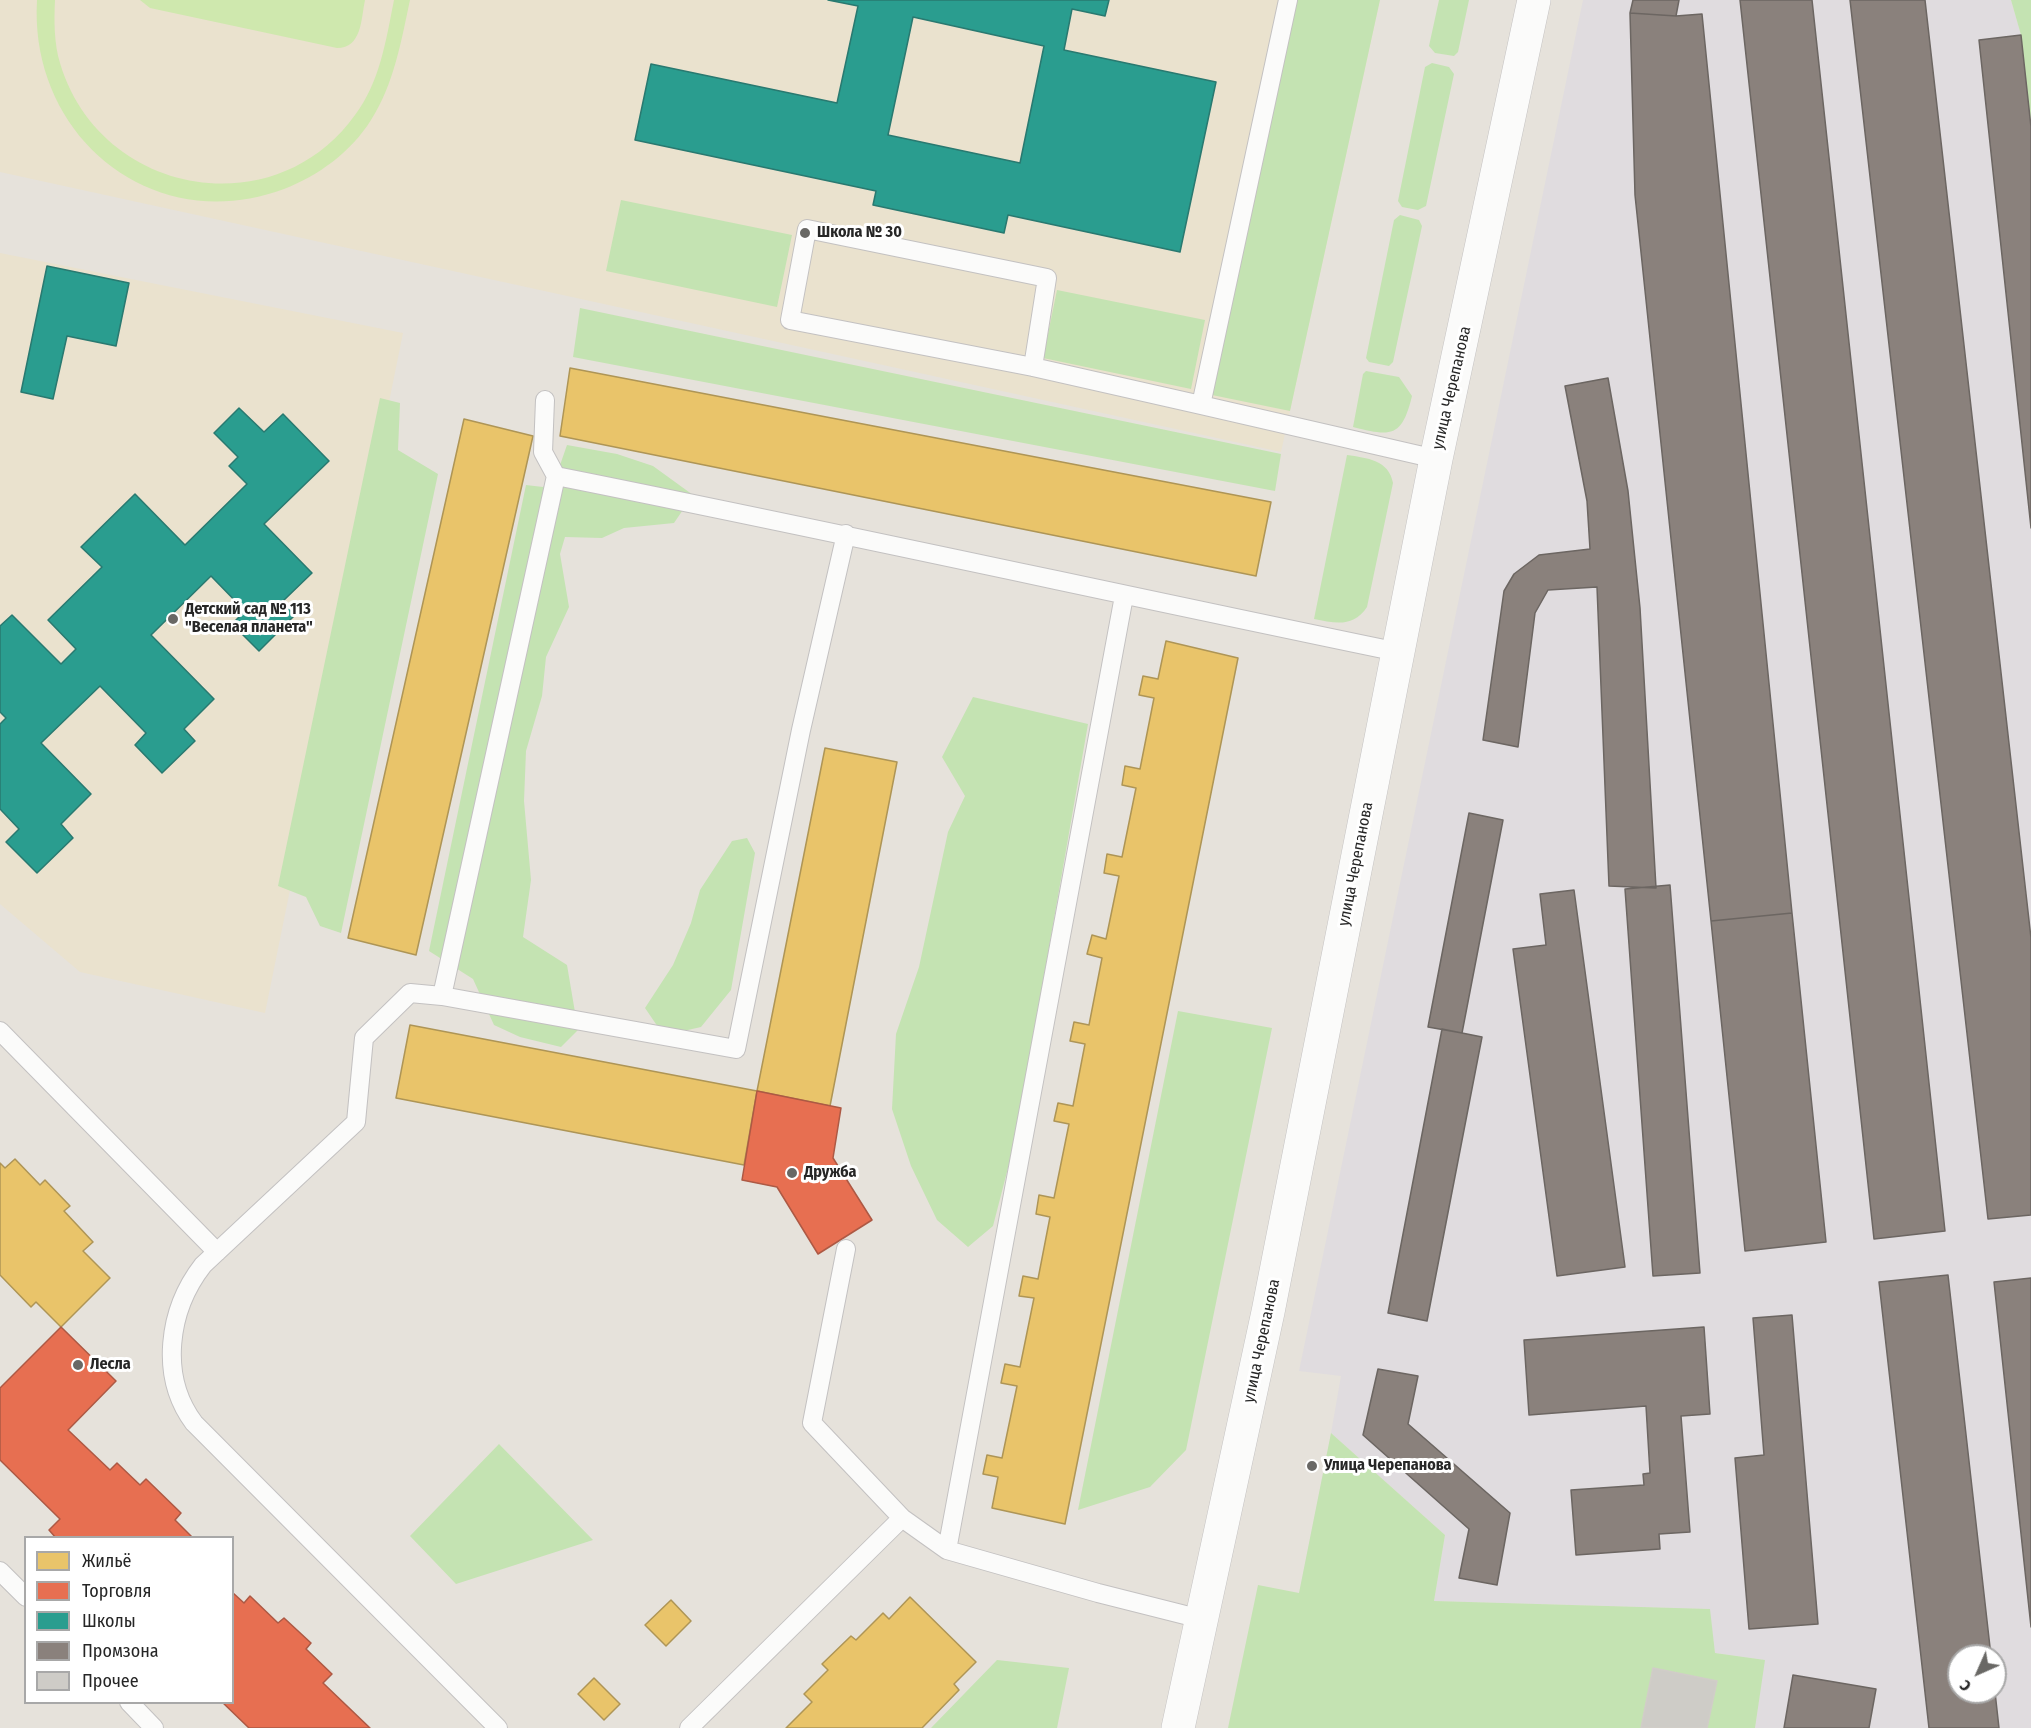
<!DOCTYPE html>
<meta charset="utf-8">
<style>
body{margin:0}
#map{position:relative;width:2031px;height:1728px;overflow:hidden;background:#e6e2db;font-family:"Fira Sans Condensed",sans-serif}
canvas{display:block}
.legend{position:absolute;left:24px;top:1536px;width:210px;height:168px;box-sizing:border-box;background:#fff;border:2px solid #a8a8a8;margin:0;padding:8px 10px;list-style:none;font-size:18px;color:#262626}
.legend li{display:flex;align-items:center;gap:12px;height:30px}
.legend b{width:30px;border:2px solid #a8a8a8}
.north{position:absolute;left:1947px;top:1644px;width:60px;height:60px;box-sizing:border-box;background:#fff;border:2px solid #a8a8a8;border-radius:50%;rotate:225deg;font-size:16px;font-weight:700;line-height:24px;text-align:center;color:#262626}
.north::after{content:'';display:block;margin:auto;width:21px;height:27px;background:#696865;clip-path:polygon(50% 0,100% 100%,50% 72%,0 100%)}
</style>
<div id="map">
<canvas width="2031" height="1728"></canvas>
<ul class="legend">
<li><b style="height:16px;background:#e9c46a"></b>Жильё</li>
<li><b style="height:16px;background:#e76f51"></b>Торговля</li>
<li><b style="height:16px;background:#2a9d8f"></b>Школы</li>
<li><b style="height:16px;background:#8a817c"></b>Промзона</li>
<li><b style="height:16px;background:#ceccc7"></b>Прочее</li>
</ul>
<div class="north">С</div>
</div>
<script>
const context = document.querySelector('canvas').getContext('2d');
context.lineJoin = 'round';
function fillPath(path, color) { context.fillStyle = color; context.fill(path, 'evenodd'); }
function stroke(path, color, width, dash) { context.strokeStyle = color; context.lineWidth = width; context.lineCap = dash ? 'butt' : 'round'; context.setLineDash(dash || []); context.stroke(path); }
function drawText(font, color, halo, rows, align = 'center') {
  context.font = font + ' "Fira Sans Condensed",sans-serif'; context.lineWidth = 6; context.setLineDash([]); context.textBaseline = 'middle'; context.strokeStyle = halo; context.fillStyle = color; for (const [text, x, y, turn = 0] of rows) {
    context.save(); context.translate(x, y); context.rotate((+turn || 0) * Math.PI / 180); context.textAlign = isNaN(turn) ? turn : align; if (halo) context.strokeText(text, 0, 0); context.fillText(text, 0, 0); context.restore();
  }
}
fillPath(new Path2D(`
 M1583,0h428l10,35 10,92v1601h-276l9,-68 -49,-7 -6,-44 -275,-8 11,-66 -114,-102 10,-57 -42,-5zM1959,1656h36v36h-36z`), '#e0dcdf');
fillPath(new Path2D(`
 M0,0h1380l-99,452 -1281,-280z
 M0,253l403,80 -138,680 -185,-41 -80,-68z`), '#eae2ce');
fillPath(new Path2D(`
 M1295,0h85l-90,411 -78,-16z
 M1439,0h30l-11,52 -4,4 -19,-3 -6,-7z
 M2011,0h20v127l-10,-92z
 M1432,63l17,4 5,7 -28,132 -8,4 -16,-3 -4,-6 27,-134z
 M621,200l171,35 -15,72 -171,-36z
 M1400,215l19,5 3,6 -29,136 -4,4 -20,-4 -3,-4 28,-138z
 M1057,290l148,30 -14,69 -148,-31z
 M580,308l701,146 -6,37 -702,-134z
 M1366,371l33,6 13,19c-10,41 -20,41 -59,31l10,-53z
 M380,398l20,5 -2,47 40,24 -97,459 -21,-7 -14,-29 -28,-11z
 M567,445l50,9 36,12 40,29 -19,28 -50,5 -22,10 -37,-1 -5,17 9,53 -23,50 -4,39 -16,55 -2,50 7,79 -8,57 44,28 11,65 -17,17 -41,-10 -26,-12 -21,-46 -44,-28 97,-466 17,2 16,-19z
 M1347,455c20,3 42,5 46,28l-26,124c-14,21 -32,16 -53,12z
 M973,697l115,27 -72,413 -23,89 -25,21 -31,-27 -26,-54 -19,-57 4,-75 23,-67 29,-135 17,-36 -23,-39z
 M747,838l8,15 -24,137 -30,37 -22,5 -21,-5 -13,-19 28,-43 18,-42 9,-33 32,-49z
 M1178,1011l94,17 -86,422 -36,37 -72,23z
 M1331,1433l114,102 -11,66 276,8 5,44 50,7 -10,68h-527l30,-143 41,8z
 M499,1444l94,96 -137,44 -46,-48z
 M997,1660l72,8 -12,60h-126z`), '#c4e3b2');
fillPath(new Path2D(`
 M37,0h18c-1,21 -1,43 5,63 39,132 214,165 295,52 25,-33 31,-75 39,-115h16c-9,42 -16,84 -39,120 -20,32 -53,56 -87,69 -132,49 -255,-53 -247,-189z
 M140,0h225c-4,19 -3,48 -28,48l-187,-40z`), '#cfe8ae');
const homes = new Path2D(`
 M570,368l701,134 -15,74 -696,-140z
 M464,419l69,17 -117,519 -68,-17z
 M1166,641l72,17 -173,866 -73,-16 6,-31 -15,-3 4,-19 15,3 15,-72 -16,-3 4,-19 15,3 14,-69 -15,-2 4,-20 15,3 12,-62 -14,-3 3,-19 15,3 15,-74 -15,-3 4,-18 15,3 12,-62 -15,-3 4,-19 15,3 13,-67 -15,-4 5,-19 14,4 13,-63 -15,-3 3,-19 15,3 14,-69 -14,-3 3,-19 15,3 14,-71 -15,-3 4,-19 15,3z
 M825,748l72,14 -67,344 -73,-15z
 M410,1025l347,66 -13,74 -348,-67z
 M15,1159l25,26 5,-5 25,26 -6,5 29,31 -10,9 27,27 -49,49 -25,-25 -5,5 -31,-32v-112l5,5z
 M910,1597l66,65 -22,22 5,6 -37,38h-136l26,-26 -8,-8 24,-24 -6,-6 29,-28 5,4 27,-27 6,6z
 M671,1600l20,21 -25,25 -21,-21z
 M594,1678l26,26 -16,16 -26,-26z`);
fillPath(homes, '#e9c46a');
stroke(homes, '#ae9556', 1.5);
const shops = new Path2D(`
 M757,1091l84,17 -8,50 39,62 -54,34 -41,-67 -35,-7z
 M61,1327l55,54 -48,49 42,40 7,-7 23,22 6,-6 35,34 -6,7 18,18h-137l-7,-8 11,-11 -60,-59v-72z
 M232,1592l12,11 6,-7 28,27 6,-5 27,25 -5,6 26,25 -9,9 47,45h-121l-27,-26h10z`);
fillPath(shops, '#e76f51');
stroke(shops, '#ad5944', 1.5);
const schools = new Path2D(`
 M828,0h281l-4,16 -33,-7 -8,41 152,32 -36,170 -172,-37 -4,18 -131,-28 3,-14 -241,-51 16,-76 186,39 21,-97zM913,17l131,29 -24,117 -132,-28z
 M47,266l82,17 -13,63 -49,-10 -14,63 -32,-7z
 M239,408l25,24 19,-18 46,47 -65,63 48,49 -29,28 13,13 -37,37 -27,-27 13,-13 -34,-35 -60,59 63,64 -30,30 11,12 -33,32 -27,-28 11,-12 -46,-47 -59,57 50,51 -30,30 12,14 -36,35 -31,-31 13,-13 -19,-20v-85l6,-6 -6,-6v-86l12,-11 49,49 15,-15 -28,-29 54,-53 -21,-20 54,-53 50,51 62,-61 -18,-18 9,-9 -24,-24z`);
fillPath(schools, '#2a9d8f');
stroke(schools, '#297970', 1.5);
const industry = new Path2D(`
 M1633,0h46l-3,16 -46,-3z
 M1740,0h72l133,1231 -71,8z
 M1850,0h75l106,938v277l-43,4z
 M1630,13l46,3 26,-2 90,899 -81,8 -76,-726z
 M2021,35l10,92v401l-52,-488z
 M1608,378l20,113 12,117 16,280 -47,-2 -12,-299 -49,3 -13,23 -17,134 -35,-7 21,-149 10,-17 25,-19 51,-6 -3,-48 -22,-115z
 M1469,813l34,7 -41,213 -34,-6z
 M1670,885l30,388 -47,3 -28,-387z
 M1574,890l51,377 -68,9 -44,-327 33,-4 -6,-51z
 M1792,913l34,329 -81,9 -34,-330z
 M1442,1029l40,8 -55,284 -39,-8z
 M1948,1275l43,381h-32v36h36l4,36h-70l-50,-446z
 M2031,1278v349l-37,-345z
 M1792,1315l26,309 -69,5 -14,-171 29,-3 -11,-137z
 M1704,1327l6,87 -29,2 9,116 -31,2 1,15 -84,6 -5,-65 73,-5 -1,-11 7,-1 -4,-67 -117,9 -5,-75z
 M1378,1369l40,7 -10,48 102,89 -13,72 -38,-7 10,-49 -106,-94z
 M1793,1675l83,14 -7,39h-85z`);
fillPath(industry, '#8a817c');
stroke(industry, '#6c6662', 1.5);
const building = new Path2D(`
 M1653,1668l64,13 -10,47h-66z`);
fillPath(building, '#ceccc7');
stroke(building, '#d1cdc8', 1.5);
const service = new Path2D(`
 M1288,0l-87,405 235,54
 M1033,367l14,-89 -240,-49 -17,91 243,47 168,38
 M545,400l-2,52 13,24
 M442,996l114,-520c281,56 561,118 842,176
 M0,1031l217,221
 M846,1249l-34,174 90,95
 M947,1550l177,-954
 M0,1571l26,26
 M129,1702l25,26
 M498,1728l-304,-305c-35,-47 -26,-113 9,-158l153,-143 8,-84 46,-45 32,3 294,53 65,-319 45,-196
 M689,1728l213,-210 45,32 151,43 103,26`);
const secondary = new Path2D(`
 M1178,1728l90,-416 168,-853 98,-459`);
stroke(service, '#c3c1c1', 20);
stroke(secondary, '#c3c1c1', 34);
stroke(service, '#fbfbfa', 18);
stroke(secondary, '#fbfbfa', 33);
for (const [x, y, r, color] of [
 [805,233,6,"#696865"],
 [173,619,6,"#696865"],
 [792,1173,6,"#696865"],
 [78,1365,6,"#696865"],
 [1312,1466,6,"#696865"]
]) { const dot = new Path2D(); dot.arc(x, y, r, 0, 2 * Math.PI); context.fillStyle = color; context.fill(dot); stroke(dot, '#fff', 2); }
drawText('bold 16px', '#262626', '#fff', [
 ["Школа № 30",817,233],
 ["Детский сад № 113",185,610],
 ["\"Веселая планета\"",185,628],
 ["Дружба",804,1173],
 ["Лесла",90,1365],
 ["Улица Черепанова",1324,1466]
], 'left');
drawText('16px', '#262626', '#fff', [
 ["улица Черепанова",1452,388,-77],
 ["улица Черепанова",1356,864,-79],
 ["улица Черепанова",1262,1341,-78]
]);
</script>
